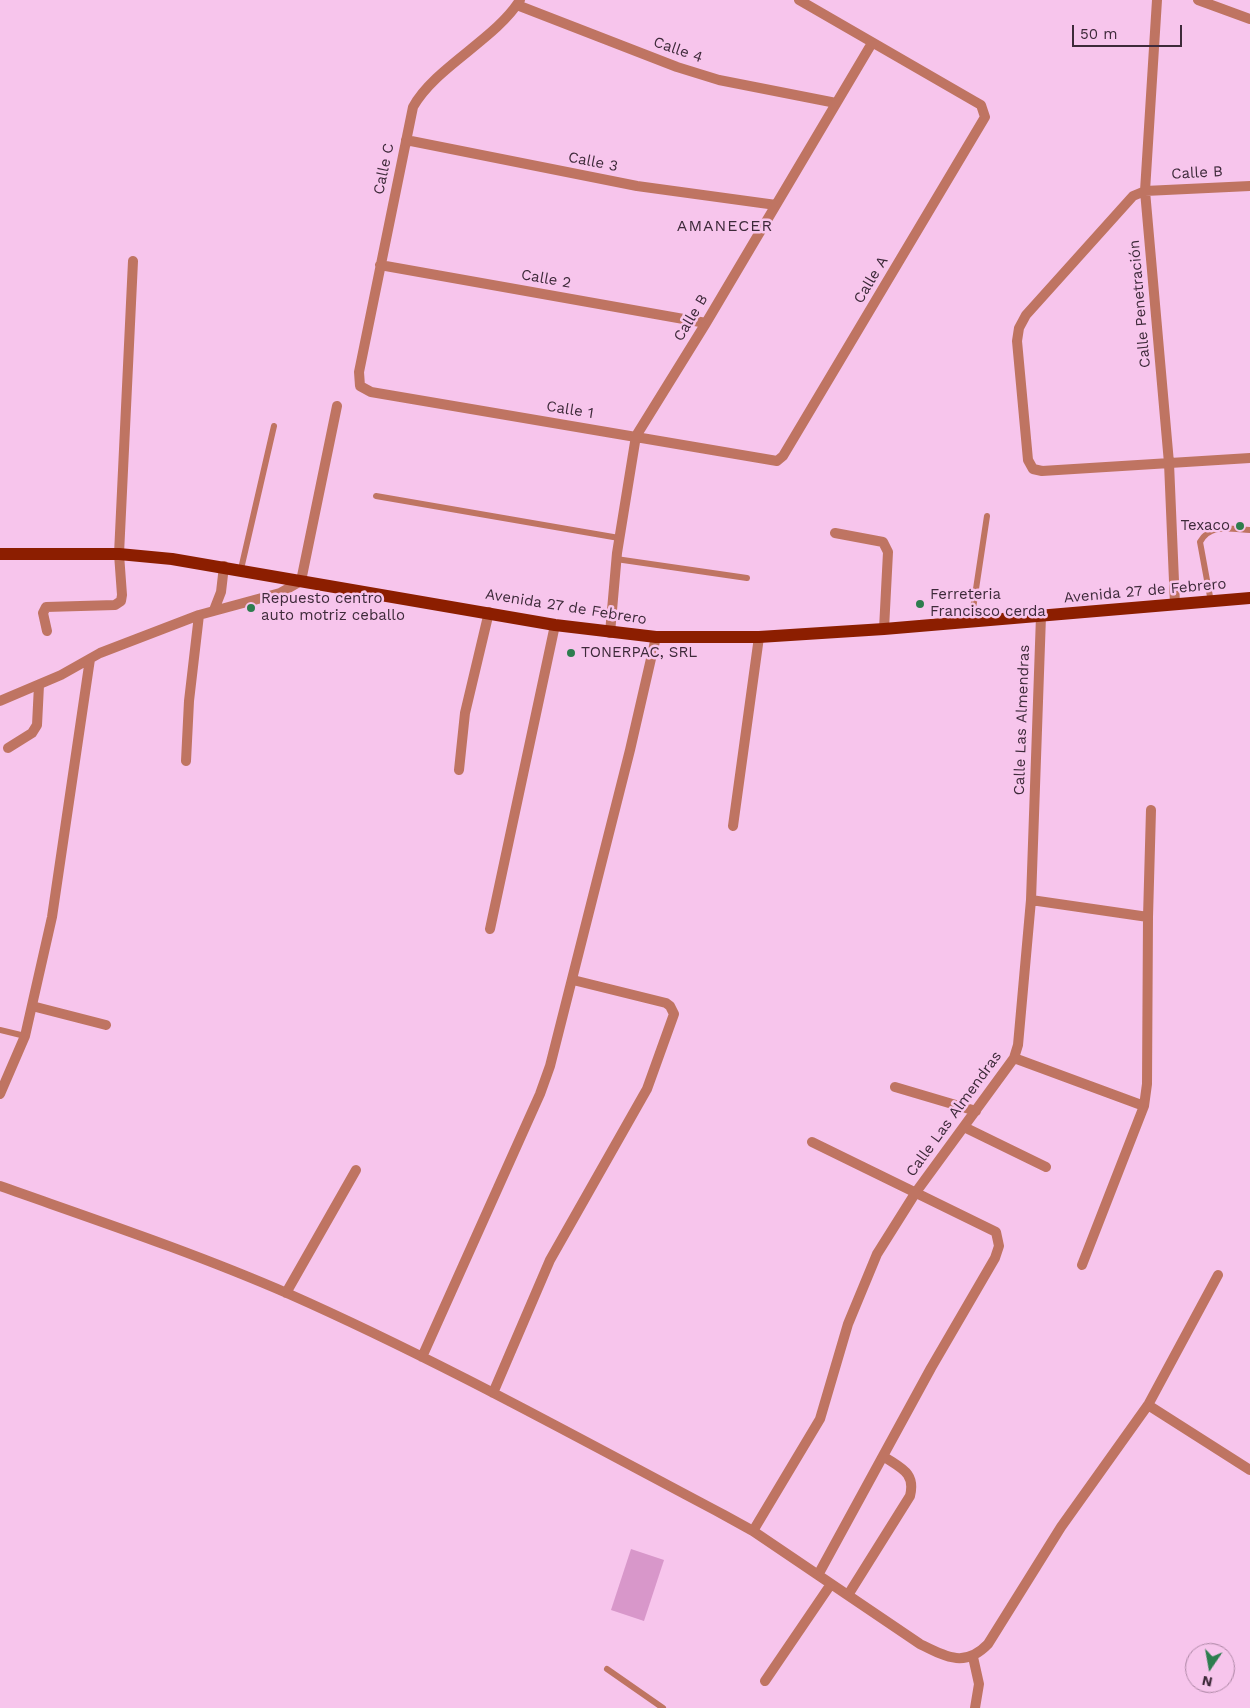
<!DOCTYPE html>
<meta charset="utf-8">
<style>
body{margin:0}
#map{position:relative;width:1250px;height:1708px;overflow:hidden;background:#f7c5ec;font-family:"Work Sans",sans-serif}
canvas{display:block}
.north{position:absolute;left:1185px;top:1643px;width:50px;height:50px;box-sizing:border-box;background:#f7c5ec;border:1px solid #ad87a5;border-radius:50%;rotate:192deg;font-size:14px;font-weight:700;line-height:20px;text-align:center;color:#3e2a3a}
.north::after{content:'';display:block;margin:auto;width:18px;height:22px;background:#2d7d4e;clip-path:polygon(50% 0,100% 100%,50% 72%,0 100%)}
.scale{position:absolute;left:1072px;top:25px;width:110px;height:22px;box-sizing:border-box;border:2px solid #3e2a3a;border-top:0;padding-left:6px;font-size:15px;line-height:18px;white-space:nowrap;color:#3e2a3a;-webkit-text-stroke:4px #f7c5ec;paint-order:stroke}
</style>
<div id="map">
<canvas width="1250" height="1708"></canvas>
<div class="north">N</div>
<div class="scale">50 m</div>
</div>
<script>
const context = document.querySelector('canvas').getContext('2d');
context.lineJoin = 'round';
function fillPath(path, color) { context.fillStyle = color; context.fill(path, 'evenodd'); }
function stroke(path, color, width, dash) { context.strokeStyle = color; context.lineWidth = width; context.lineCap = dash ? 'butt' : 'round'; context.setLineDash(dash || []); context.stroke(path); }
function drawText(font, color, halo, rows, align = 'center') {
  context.font = font + ' "Work Sans",sans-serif'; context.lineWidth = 5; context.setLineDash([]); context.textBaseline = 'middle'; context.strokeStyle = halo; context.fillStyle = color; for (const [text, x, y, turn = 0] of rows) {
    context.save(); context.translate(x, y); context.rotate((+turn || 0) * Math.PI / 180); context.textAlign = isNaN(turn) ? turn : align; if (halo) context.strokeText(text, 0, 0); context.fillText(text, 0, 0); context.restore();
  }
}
fillPath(new Path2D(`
 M631,1549l33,11 -20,61 -33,-11z`), '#d897ca');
stroke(new Path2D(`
 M376,496l243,42
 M616,559l131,19
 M241,569l33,-143
 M1211,602l-11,-60c10,-19 31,-13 50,-12
 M971,622l16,-106
 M0,1030l25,6
 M607,1669l56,39`), '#bf7462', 6);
stroke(new Path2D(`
 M520,0c-24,39 -86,68 -107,107l-54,265 1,14 11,6 406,69 6,-5 202,-339 -4,-12 -7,-4 -175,-101
 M1157,0l-12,191 24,272 6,142
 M1198,0l52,19
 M517,5l160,62 42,13 117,23
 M406,140l231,46 139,19
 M1250,186l-105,5 -12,5 -107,119 -7,13 -2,13 11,119 5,9 9,2 208,-13
 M380,265l326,58
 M835,533l48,9 5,10 -4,77
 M214,610l7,-18 3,-26
 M47,631l-4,-18 3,-6 69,-2 6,-4 1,-6 -3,-41 14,-293
 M610,633l7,-80 19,-117 70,-113 166,-280
 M0,701l61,-26 39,-22 99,-38 81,-22 21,-12 36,-175
 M8,748l24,-15 5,-8 2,-40
 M186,761l3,-60 10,-86
 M459,770l6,-57 24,-101
 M733,826l26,-189
 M1031,900l117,17
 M490,929l65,-304
 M32,1006l74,19
 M1014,1058l130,48
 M895,1087l81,24
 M0,1094l25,-58 27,-119 38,-258
 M964,1127l82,40
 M812,1142l184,90 3,14 -4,12 -64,110 -113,207
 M0,1186c96,34 195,67 289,108 149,66 291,145 435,221l29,16 167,113c26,13 45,24 68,0l73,-117 87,-122 70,-130
 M1082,1265l62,-159 3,-22 1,-167 3,-107
 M286,1293l70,-123
 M422,1357l118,-263 10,-28 80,-316 26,-113
 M493,1393l57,-133 97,-171 27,-75 -4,-8 -4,-3 -93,-23
 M1148,1405l102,65
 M753,1531l67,-112 28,-95 29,-70 39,-62 98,-134 4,-13 13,-145 10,-284
 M848,1595l62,-99c6,-24 -10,-28 -27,-40
 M973,1657l6,27 -4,24
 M765,1681l66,-97`), '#bf7462', 10);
stroke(new Path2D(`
 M0,554h119l53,5 383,66 101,12h103l125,-8 366,-31`), '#8c1e00', 12);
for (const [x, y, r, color] of [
 [1240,526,5,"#2d7d4e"],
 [920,604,5,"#2d7d4e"],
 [251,608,5,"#2d7d4e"],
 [571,653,5,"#2d7d4e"]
]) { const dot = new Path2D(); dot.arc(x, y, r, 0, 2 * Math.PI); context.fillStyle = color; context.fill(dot); stroke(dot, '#f7c5ec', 2); }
drawText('15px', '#3e2a3a', '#f7c5ec', [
 ["Calle 4",678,50,19],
 ["Calle 3",593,162,11],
 ["Calle C",384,169,-78],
 ["Calle B",1197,173,-3],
 ["Calle 2",546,279,10],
 ["Calle A",871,280,-59],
 ["Calle Penetración",1140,304,-95],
 ["Calle B",691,318,-59],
 ["Calle 1",570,410,9],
 ["Avenida 27 de Febrero",1145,591,-5],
 ["Avenida 27 de Febrero",566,607,9],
 ["Calle Las Almendras",1022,720,-88],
 ["Calle Las Almendras",954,1114,-54]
]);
drawText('15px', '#3e2a3a', '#f7c5ec', [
 ["Texaco",1230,526,"right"],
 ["Ferreteria",930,595],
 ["Francisco cerda",930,612],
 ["Repuesto centro",261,599],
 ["auto motriz ceballo",261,616],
 ["TONERPAC, SRL",581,653]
], 'left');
context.letterSpacing = '1px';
drawText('16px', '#3e2a3a', '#f7c5ec', [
 ["AMANECER",725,226]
]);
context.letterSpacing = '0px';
</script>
